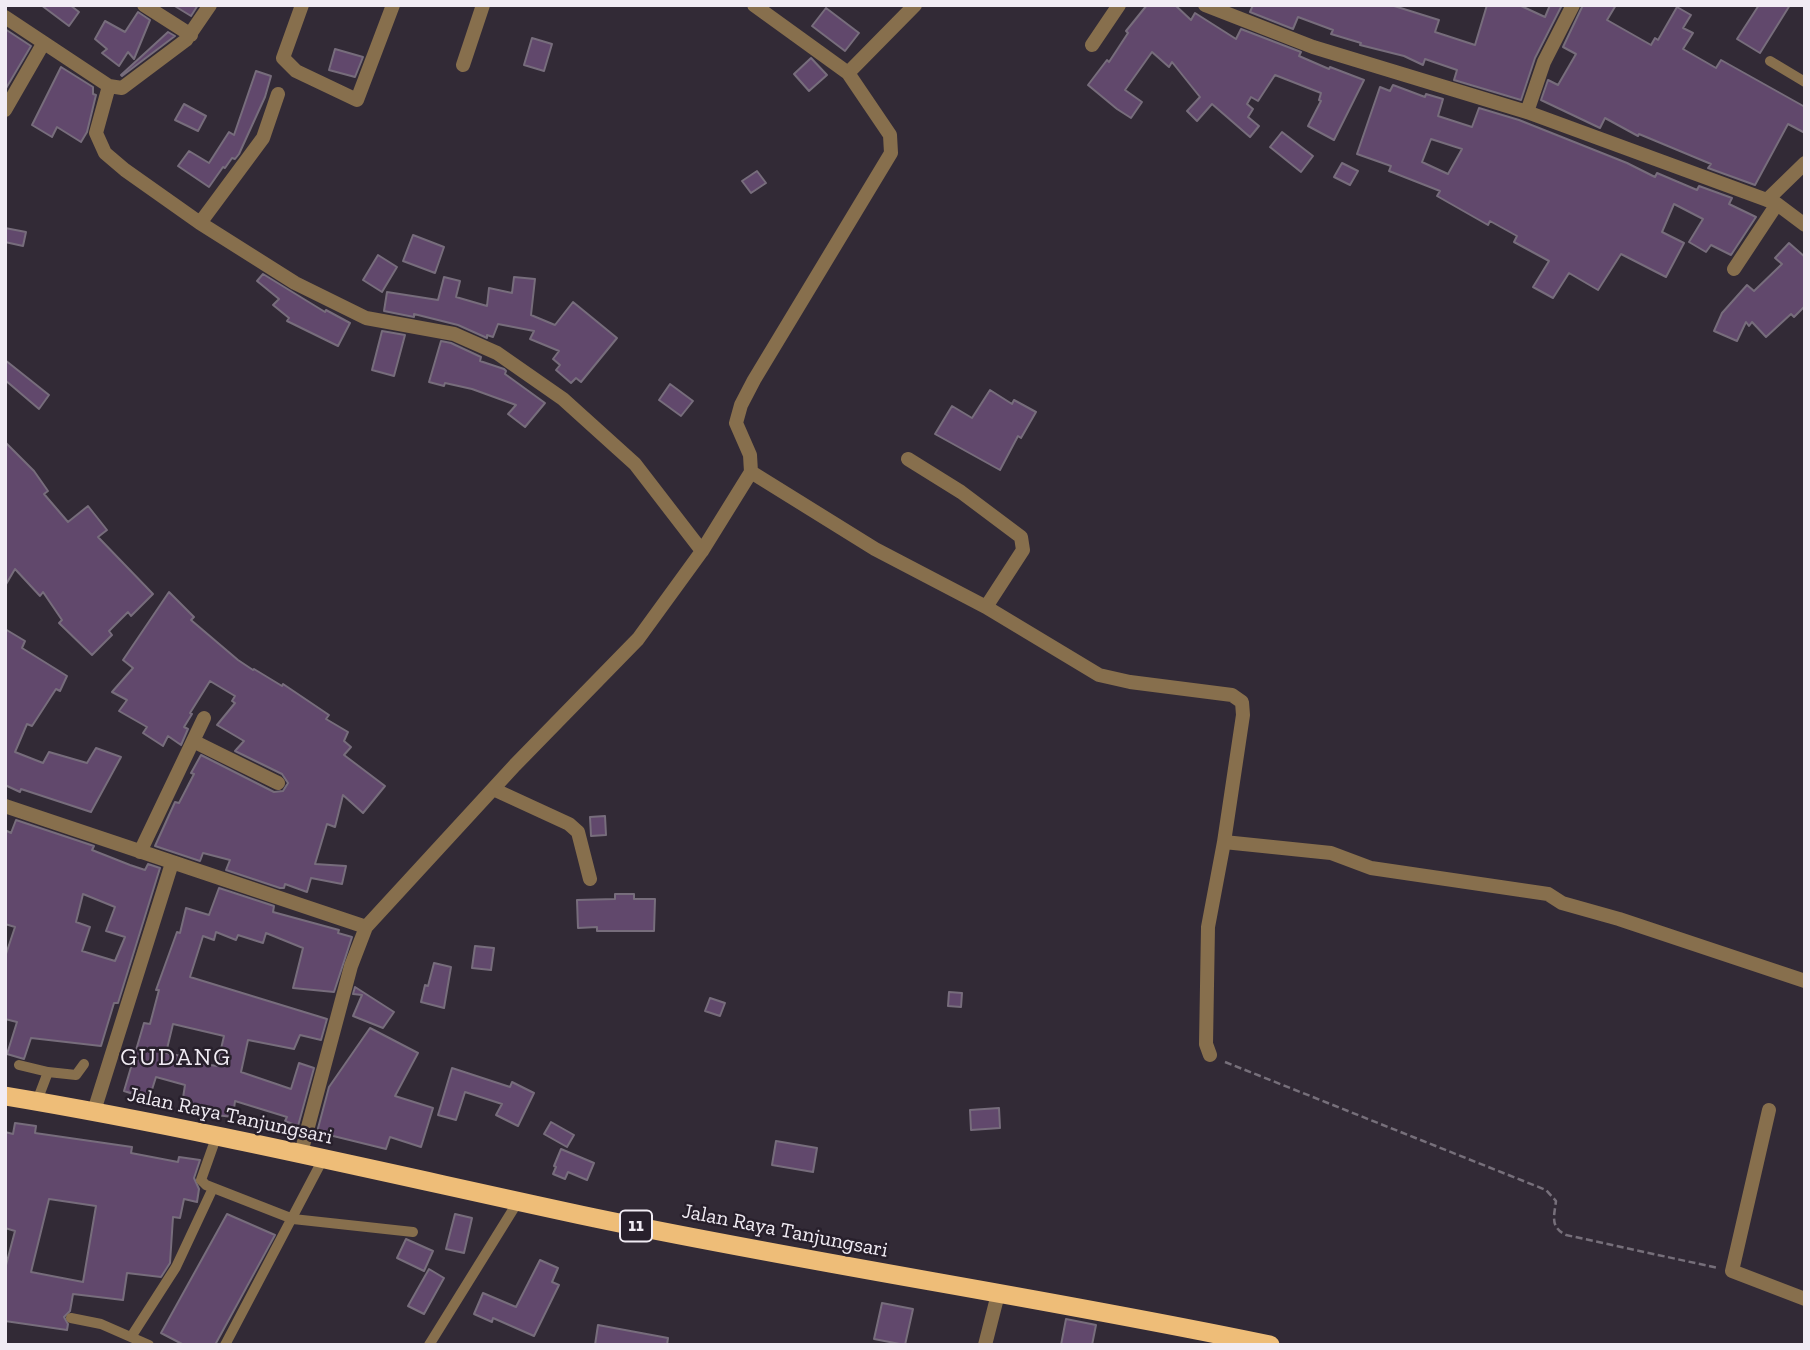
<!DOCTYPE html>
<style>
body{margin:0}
#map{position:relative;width:1810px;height:1350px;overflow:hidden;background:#322a36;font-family:"Zilla Slab",serif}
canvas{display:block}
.frame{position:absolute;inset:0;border:7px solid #f1ecf4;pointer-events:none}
</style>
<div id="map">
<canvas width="1810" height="1350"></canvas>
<div class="frame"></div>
</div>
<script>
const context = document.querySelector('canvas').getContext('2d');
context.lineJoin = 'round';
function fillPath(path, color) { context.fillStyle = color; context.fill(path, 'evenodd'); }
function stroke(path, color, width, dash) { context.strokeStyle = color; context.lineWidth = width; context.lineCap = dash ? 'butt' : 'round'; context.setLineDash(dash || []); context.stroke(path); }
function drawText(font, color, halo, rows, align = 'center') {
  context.font = font + ' "Zilla Slab",serif'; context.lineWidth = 5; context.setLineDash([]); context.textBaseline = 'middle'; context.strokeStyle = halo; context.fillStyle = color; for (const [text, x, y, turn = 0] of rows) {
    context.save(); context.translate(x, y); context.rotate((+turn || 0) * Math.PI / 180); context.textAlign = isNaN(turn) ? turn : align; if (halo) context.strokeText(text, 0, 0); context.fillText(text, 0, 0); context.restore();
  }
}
const building = new Path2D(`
 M41,5h29l9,7 -10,14z
 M173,5h25l-7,11z
 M1147,5h28l16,15 4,-7 41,26 5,-10 60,23 -2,4 30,13 1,-2 34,13 -30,60 -26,-14 13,-25 -2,-1 2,-7 -46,-18 -17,26 -7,-4 -4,7 6,5 -5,8 11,9 -9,11 -38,-33 -15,17 -10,-10 13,-14 -28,-35 -3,5 -17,-15 -27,38 17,12 -11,16 -14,-9 -29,-24 19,-25 2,2 19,-29 -2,-2z
 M1253,5h138l48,15 -4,12 40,13 12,-40h32l26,12 5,-12h12l-27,53 -14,42 -67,-20 3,-10 -32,-11 -2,6 -19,-9 -44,-11 1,-2 -30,-9 2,-4 -35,-13 -5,12 -43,-17z
 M1583,5h33l-9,15 44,25 4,-7 3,2 19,-33 14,8 -8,13 10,5 -10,16 33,19 5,-8 84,47v26l-17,-9 -33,61 -47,-17 3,-4 -72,-30 -1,2 -33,-18 -5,10 -59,-28 7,-20 10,5 18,-31 -13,-7z
 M1759,5h31l-30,48 -23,-14z
 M826,8l33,25 -14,18 -33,-25z
 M138,12l12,8 -16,39 -6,-7 -9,14 -17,-13 5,-4 -12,-10 10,-18 20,11z
 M5,29l26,17 -26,44z
 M168,32l7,4 -53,40 -1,-1z
 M532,38l20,6 -8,27 -20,-6z
 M335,49l28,8 -8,20 -26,-7z
 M811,58l16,17 -18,16 -15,-17z
 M61,67l32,20v7l3,1 -9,37 -6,10 -24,-15 -5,10 -20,-12z
 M256,71l15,5 -6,21 -26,57 -4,5 -3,-1 -7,10 -2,-1 -14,20 -31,-21 11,-15 20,12 20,-31 5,3z
 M1393,85l32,12 1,-3 17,5 -5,17 34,11 7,-19 40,12 108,43 28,14 2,-4 40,17 2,-4 33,12 -3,6 27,13 -25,38 -20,-10 -5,7 -17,-10 14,-23 -29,-15 -12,28 22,11 -18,34 -45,-23 -23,36 -29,-17 -16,25 -20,-11 16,-26 -35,-19 3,-6 -27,-15 -2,4 -51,-29 3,-5 -51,-20 2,-5 -34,-12 23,-67 10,4zM1431,139l31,10 -14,25 -26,-12z
 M184,104l22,12 -8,15 -23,-11z
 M1282,132l31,24 -12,16 -31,-25z
 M1342,163l16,8 -8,14 -16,-8z
 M757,171l9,12 -15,10 -9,-12z
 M5,228l21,4 -3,14 -18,-4z
 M413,235l31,12 -9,26 -32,-12z
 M1789,243l16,14v49l-11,11 -3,-3 -25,23 -14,-15 -3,4 -3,-4 -9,19 -23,-10 8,-18 25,-28 7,6 28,-27 -7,-6z
 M378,255l19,12 -15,25 -19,-12z
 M263,274l62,38 1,-2 24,13 -12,23 -51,-25 2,-3 -16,-13 6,-6 -22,-18z
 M444,277l16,4 -4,16 31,9 2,-18 23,5 2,-16 21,2 -4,36 24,10 18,-23 44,36 -36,44 -5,-4 -5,5 -15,-13 4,-5 -7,-6 6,-8 -29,-12 4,-8 -36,-7 -5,13 -6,-2v3l-29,-13 -44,-11v3l-30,-6 3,-19 51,8z
 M382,331l23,4 -11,41 -22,-6z
 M441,341l10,2 30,14 -1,4 24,8 2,2 -1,3 40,29 -20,24 -17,-13 8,-9 -44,-16 -27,-6 -1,3 -15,-4z
 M5,360l44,35 -10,14 -34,-29z
 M670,384l23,17 -12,15 -22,-16z
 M990,390l22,14 2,-4 22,12 -15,26 -3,-2 -18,34 -65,-36 17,-28 20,12z
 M5,442l29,29 14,20 -4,3 24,28 20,-16 19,24 -9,7 55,57 -22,22 -3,-4 -19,19 3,4 -20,20 -33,-32 3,-3 -19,-28 -3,4 -25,-27 -10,17z
 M169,592l25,25 -3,3 47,40 15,10 1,-1 28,17 1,-2 46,31 -3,4 22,13 -4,9 7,6 -7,8 41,31 -22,27 -20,-18 -8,32 -8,-3 -12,40 31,2 -4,18 -31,-6 -4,14 -22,-8 -1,4h-4l-54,-18 4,-10 -27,-7 -3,8 -45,-15 20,-44 4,1 15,-29 -3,-1 10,-18 73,37 9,-1 5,-8 -6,-9 -47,-23 9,-10 -27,-16 18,-22 -3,-2 3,-5 -25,-15 -20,32 2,1 -8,13 4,2 -7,16 -13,-9 -5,10 -20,-13 4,-6 -28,-16 8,-11 -15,-8 21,-24 -10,-8z
 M5,629l20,12 -3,7 45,28 -7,15 -4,-2 -24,37 -5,-2 -12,28 28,11 6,-11 38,11 9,-15 25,9 -30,55 -70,-23 -1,3 -15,-7z
 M605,816l1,19 -15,1 -1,-19z
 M16,820l78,26 -2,4 38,15 15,5 3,-6 12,4 -42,135h-4l-13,43 -70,-8 -7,21 -17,-5 10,-32 -12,-3v-62l10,-30 -10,-3v-94l6,3zM83,894l32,13 -9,24 19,6 -10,24 -33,-10 8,-24 -14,-5z
 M219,888l55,18 -1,6 66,18 -1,3 14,4 -18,55 -41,-4 10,-40 -37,-15 -3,10 -25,-8 -2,5 -20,-8 -2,8 -11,-4 -13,41 137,42 -6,21 -21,-5 -6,14 -46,-9 -7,32 50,17 8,-26 15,5 -16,58 -13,-5 2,-4 -52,-16 -2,16 -52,-6 4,-26 -29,-8 -7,22 -25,-8 20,-68 6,1 9,-34h-3l21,-58 3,1 6,-25 23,7zM173,1024l51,12 -7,30 -31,-5 1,-4 -21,-4z
 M615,894h19v5h21l-1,32h-57v-4l-19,1 -1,-28 38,-1z
 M475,946l19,2 -3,22 -19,-2z
 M434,963l17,4 -7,41 -23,-6 4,-17 3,1z
 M355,987l39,25 -11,16 -30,-12 9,-21 -9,-1z
 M949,992l13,1 -1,14 -13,-1z
 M710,998l15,5 -5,13 -15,-5z
 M370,1028l48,25 -23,43 38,12 -12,39 -31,-10 -4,12 -69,-17 12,-45z
 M452,1068l58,19 2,-5 22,11 -16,33 -22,-11 6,-11 -37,-12 -9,28 -18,-5z
 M999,1108l1,20 -29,2 -1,-20z
 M551,1122l23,13 -7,12 -23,-13z
 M15,1123l21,3 -1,7 97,14 -1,6 47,9 1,-5 21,3 -6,18 5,11 -2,13 -13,-3 -4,19 -7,-1 -3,46 -9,14 -34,-4 -4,27 -50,-6 -3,17 -6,6 4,7 -1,6 -62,-9v-52l10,-38 -10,-3v-96l8,2zM49,1199l47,7 -13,76 -52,-10z
 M776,1141l41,7 -4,24 -41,-7z
 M561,1149l33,14 -7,17 -19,-8 -3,7 -12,-5 3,-7 -2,-1z
 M227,1214l48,21 -60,110h-31l-23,-12z
 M455,1214l17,4 -8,35 -18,-4z
 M406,1239l27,12 -9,20 -27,-13z
 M540,1260l18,8 -6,14 7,3 -25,51 -41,-18 -1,4 -18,-8 9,-21 33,14z
 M429,1269l15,9 -20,36 -16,-8z
 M882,1303l31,6 -8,36 -31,-6z
 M1066,1319l30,6 -4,20h-31z
 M598,1325l70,13 -1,7h-72z`);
fillPath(building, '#61486c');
stroke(building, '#776d7c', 2);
stroke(new Path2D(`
 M1225,1062l321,128 10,11c-2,16 -6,26 10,34l152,33`), '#766f7a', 2.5, [7, 3.5]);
stroke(new Path2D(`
 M1770,61l35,21
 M19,1065l29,7
 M37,1101l11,-29 28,3 8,-11
 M217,1135l-16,45 5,5 87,34 120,13
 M71,1318l30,6 48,21
 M131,1337l45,-70 37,-79
 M225,1345l98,-186
 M429,1345l90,-145`), '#876f4d', 10);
stroke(new Path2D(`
 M144,5l47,30
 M302,5l-19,53 13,13 61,29 36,-95
 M754,5l94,68
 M1205,5l108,42 214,65 240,88 10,4 28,21
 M5,17l104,69 -13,47 9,20 20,17 75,53 95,60 71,35 88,16 43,19 66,46 72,65 67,87
 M1092,45l27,-40
 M463,65l20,-60
 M109,86l13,2 64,-48 24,-35
 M5,110l38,-66
 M1527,112l17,-50 29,-57
 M1767,200l38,-37
 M200,223l63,-85 15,-44
 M1734,269l43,-65
 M908,459l53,33 60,45 2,13 -37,57
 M751,472l124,77 111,58 113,68 31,7 102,13 10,7 1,13 -19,127 -16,85 -2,117 4,11
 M193,741l85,42
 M493,789l76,35 9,8 12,47
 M5,806l361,121
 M1224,842l107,11 40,15 177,26 14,9 57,16 186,62
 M140,852l64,-134
 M1769,1110l-37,161 73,28
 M94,1111l78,-248
 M301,1153l50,-187 15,-39 149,-162 123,-126 64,-88 49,-79 -1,-17 -14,-32 5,-18 13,-25 137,-227 -1,-18 -42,-62 67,-68
 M985,1345l13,-51`), '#876f4d', 14);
stroke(new Path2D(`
 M5,1096c198,33 394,80 590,122 224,47 451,80 675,127`), '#eebd78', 19);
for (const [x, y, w] of [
 [636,1226,32]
]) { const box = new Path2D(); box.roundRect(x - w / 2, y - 15.5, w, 31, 5); context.fillStyle = '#28202c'; context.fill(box); stroke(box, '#f1ecf4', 2); }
drawText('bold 19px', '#f1ecf4', null, [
 ["11",636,1226]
]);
drawText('21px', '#f1ecf4', '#28202c', [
 ["Jalan Raya Tanjungsari",230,1116,12],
 ["Jalan Raya Tanjungsari",785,1231,11]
]);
context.letterSpacing = '2px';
drawText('24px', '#f1ecf4', '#28202c', [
 ["GUDANG",176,1058]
]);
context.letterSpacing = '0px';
</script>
